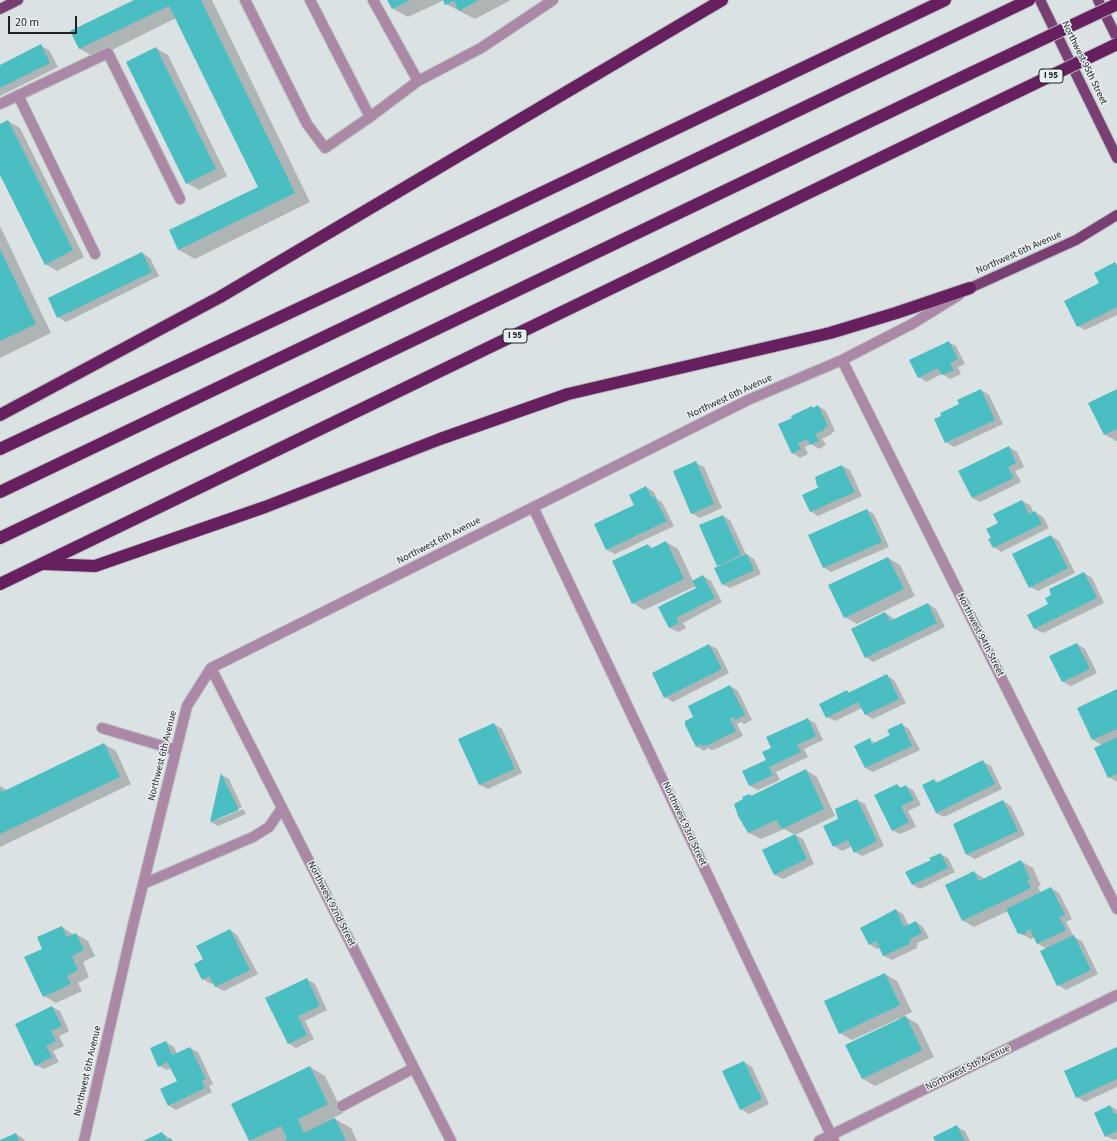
<!DOCTYPE html>
<style>
body{margin:0}
#map{position:relative;width:1117px;height:1141px;overflow:hidden;background:#dbe2e3;font-family:"Source Sans 3",sans-serif}
canvas{display:block}
.scale{position:absolute;left:8px;top:16px;width:69px;height:18px;box-sizing:border-box;border:2px solid #1e2021;border-top:0;padding-left:5px;font-size:12px;line-height:14px;white-space:nowrap;color:#1e2021;-webkit-text-stroke:3px #e8eff0;paint-order:stroke}
</style>
<div id="map">
<canvas width="1117" height="1141"></canvas>
<div class="scale">20 m</div>
</div>
<script>
const context = document.querySelector('canvas').getContext('2d');
context.lineJoin = 'round';
function fillPath(path, color) { context.fillStyle = color; context.fill(path, 'evenodd'); }
function stroke(path, color, width, dash) { context.strokeStyle = color; context.lineWidth = width; context.lineCap = dash ? 'butt' : 'round'; context.setLineDash(dash || []); context.stroke(path); }
function drawText(font, color, halo, rows, align = 'center') {
  context.font = font + ' "Source Sans 3",sans-serif'; context.lineWidth = 3; context.setLineDash([]); context.textBaseline = 'middle'; context.strokeStyle = halo; context.fillStyle = color; for (const [text, x, y, turn = 0] of rows) {
    context.save(); context.translate(x, y); context.rotate((+turn || 0) * Math.PI / 180); context.textAlign = isNaN(turn) ? turn : align; if (halo) context.strokeText(text, 0, 0); context.fillText(text, 0, 0); context.restore();
  }
}
fillPath(new Path2D(`
 M136,0h76l98,202 -115,57 -16,-9 -9,-19 89,-44 -83,-169 -80,40 -16,-9 -8,-17z
 M389,0h122l-36,19 -29,-15 -2,-4 -36,17 -16,-9z
 M41,46l8,4 9,17 -58,29v-30z
 M156,48l12,7 59,121 -28,14 -12,-7z
 M8,121l12,7 64,129 -27,14 -12,-7 -45,-92v-47z
 M0,226l51,107 -51,25z
 M142,253l8,5 9,18 -93,46 -8,-5z
 M1115,264l2,1v50l-32,15 -7,-4 23,-42z
 M948,342l8,4 9,18 -7,3 3,7 -11,5 -8,-5 -16,8 -7,-5z
 M981,390l8,5 14,29 -49,23 -8,-5 14,-37z
 M1117,391v50h-1l-12,-7z
 M818,406l8,5 9,20 -4,2 1,1 -10,5 4,6 -7,4 -8,-5 -6,3 3,7 -8,4 -7,-5v-35l19,-11 3,1z
 M1009,447l8,5 7,15 -9,4 6,11 -41,20 -8,-4z
 M696,463l8,4 18,41 -22,10 -8,-5z
 M842,466l8,4 12,26 -44,20 -8,-5 11,-24z
 M646,487l8,5 3,7 5,3 12,24 -59,28 -8,-4 -12,-25 40,-20z
 M1022,501l8,4 4,8 1,-1 8,5 6,11 -48,24 -7,-5 5,-23z
 M867,510l7,4 15,33 -58,25 -8,-5z
 M723,516l7,4 16,34 8,5 7,15 -31,14 -8,-4 -1,-18 -3,-1z
 M1051,536l8,5 16,32 -37,18 -8,-4z
 M666,542l12,7 15,32 10,-5 8,5 11,21 -39,21 3,5 -8,4 -8,-4 -11,-20 38,-20 -1,-2 -52,24 -11,-7 15,-58 5,3z
 M888,558l12,7 15,31 -58,28 -12,-7z
 M1084,573l8,5 12,25 -61,30 -8,-4 -7,-14 21,-10z
 M928,604l8,5 9,18 -72,35 -7,-5 19,-44 8,5 1,2z
 M1077,644l8,5 12,24 -26,13 -8,-4z
 M709,645l8,4 12,24 -56,29 -8,-5z
 M886,675l8,5 12,23 -33,16 -7,-4 -4,-7 -27,13 -8,-4 20,-26 3,2z
 M730,686l8,5 14,29 -8,4 -3,-2 -4,2 6,12 -27,13 -5,1 -3,-2 -4,3 -8,-5 -2,-29z
 M1117,690v92l-8,-5 -7,-32 -9,-5 -15,-31z
 M808,719l7,4 8,17 -19,9 4,8 -32,15 4,8 -22,10 -8,-4 -6,-14 23,-11 6,-13z
 M494,724l8,5 20,44 -34,16 -8,-4 -21,-45z
 M901,724l8,5 11,21 -47,22 -8,-4 5,-28 6,3 16,-7z
 M104,744l12,7 15,33 -131,63v-61l7,4z
 M983,762l8,4 11,23 -58,28 -8,-4 -2,-33 5,3z
 M806,770l11,7 18,39 -40,19 8,4 11,25 -31,15 -8,-4 -12,-25 32,-15 -11,-6 -23,10 -12,-6 -10,-17 11,-21 2,1z
 M222,775l7,4 13,28 -23,10v2l24,-10 3,5 -28,12 -7,-4z
 M897,785l5,3 4,-2 7,4 8,15 -13,6 8,16 -16,7 -8,-4z
 M857,800l8,4 19,42 -22,10 -7,-4 -3,-6 -10,5 -8,-5 5,-27z
 M1003,801l8,5 14,29 -50,24 -8,-4 -13,-30z
 M940,854l8,4 7,14 -35,17 -7,-4 19,-25z
 M1021,861l12,7 8,18 -3,1 3,6 10,-5 8,5 13,26 -6,3 8,15 8,4 16,33 -32,16 -8,-5 -11,-36 -9,-5 -3,-7 -4,2 -12,-6 -11,-22 -34,16 -12,-7 12,-48 11,7z
 M896,910l7,4 6,12 7,-4 7,5 6,11 -12,5 1,2 -2,1 1,2 -25,12 -8,-4 -4,-9 -3,2 -8,-5z
 M62,927l12,8 2,-1 12,7 7,15 -12,6 6,15 -11,6 4,8 -26,12 -12,-7v-47z
 M230,930l7,5 21,39 -34,17 -8,-4 -2,-5 -3,2 -8,-5 1,-20z
 M885,974l12,7 15,31 -8,4 14,8 16,33 -59,29 -12,-7 -16,-34 53,-26v-1l-48,22 -12,-7z
 M307,979l8,5 12,26 -22,11 9,18 -18,9 -8,-5z
 M52,1007l8,4 9,20 -10,5 5,10 -11,5 6,11 -15,7 -8,-4z
 M166,1042l8,5 3,7 13,-6 8,4 15,32 -4,2 3,6 -36,18 -8,-5 10,-23 -7,-14 -4,2 -8,-4z
 M1117,1048v39l-32,15 -8,-5z
 M744,1062l8,5 17,37 -20,10 -8,-5z
 M310,1067l15,9 18,37 -10,5 18,10 6,13h-107l-18,-36z
 M1110,1106l7,4v29l-3,1 -8,-4z
 M957,1127l8,4 5,10h-34z
 M162,1133l12,8h-29z
 M16,1134l8,5 1,2h-25z`), '#0003');
fillPath(new Path2D(`
 M134,0h67l94,193 -117,57 -9,-20 89,-43 -89,-181 -90,43 -9,-18z
 M387,0h23l-18,9z
 M443,0h36l-20,11 -5,-10 -9,4z
 M41,44l9,19 -50,25v-23z
 M156,47l60,122 -30,15 -60,-122z
 M8,120l65,130 -28,15 -45,-90v-51z
 M0,249l36,75 -36,17z
 M142,252l10,20 -95,46 -9,-20z
 M1115,262l2,4v41l-40,20 -13,-26 35,-18 -5,-10z
 M949,341l9,18 -8,4 4,7 -12,5 -4,-7 -20,10 -9,-18z
 M981,389l14,31 -50,23 -11,-24 7,-3 -1,-3 19,-9 -2,-4z
 M1117,389v40l-13,6 -16,-32z
 M818,405l10,21 -4,2v2l-9,4 4,7 -9,4 -3,-6 -9,4 3,6 -9,5 -14,-30 14,-6 -1,-2 21,-10 1,2z
 M1009,446l7,17 -8,4 6,11 -42,20 -14,-27z
 M696,461l18,43 -23,10 -18,-43z
 M842,465l13,27 -45,20 -8,-17 17,-8 -2,-1 -2,-9z
 M646,486l6,12 2,-2 13,25 -61,29 -12,-26 40,-19 -5,-10z
 M1022,500l7,14 6,-3 7,13 -49,24 -5,-9 3,-1 -5,-9 12,-6 -5,-9z
 M867,509l15,33 -59,26 -15,-33z
 M723,515l18,40 -24,11 -18,-41z
 M1051,535l17,33 -39,20 -17,-34z
 M666,541l18,38 -52,25 -20,-43 36,-17 2,5z
 M747,554l7,16 -32,15 -8,-17z
 M888,557l16,32 -60,29 -16,-33z
 M1084,572l13,26 -63,31 -7,-14 21,-11 -3,-6 6,-3 -2,-6z
 M703,575l12,23 -39,20 3,5 -10,5 -11,-21 38,-19 -4,-7z
 M928,603l9,20 -72,35 -14,-29 34,-17 5,9z
 M1077,643l13,26 -28,13 -13,-26z
 M709,644l13,25 -58,29 -12,-25z
 M887,674l12,25 -34,16 -7,-13 -32,16 -7,-14 28,-14 1,3z
 M730,685l15,30 -10,5 -1,-3 -4,2 6,12 -28,14 -6,1 -1,-2 -5,3 -11,-22v-4l8,-4 -5,-11z
 M1117,689v40l-25,11 -15,-32z
 M808,718l8,18 -19,9 4,7 -32,15 4,8 -24,11 -7,-15 24,-11 -4,-8 9,-4 -5,-11z
 M494,723l21,46 -36,16 -21,-46z
 M902,723l10,23 -47,22 -11,-22 16,-8 2,6 18,-9 -3,-5z
 M1117,737v37l-9,4 -14,-30z
 M104,743l16,34 -120,57v-45l2,3z
 M983,760l12,24 -59,29 -14,-28 12,-6 2,4z
 M806,769l18,40 -42,20 -6,-9 -28,13 -10,-17 -4,-12 9,-5 -1,-2 8,-3 1,2z
 M221,773l18,37 -29,12z
 M897,784l3,4 6,-3 8,15 -13,6 8,16 -17,9 -18,-36z
 M857,799l20,42 -23,12 -6,-13 -15,7 -10,-21 15,-7 -3,-10z
 M1003,800l15,31 -52,24 -13,-31z
 M795,834l12,25 -33,16 -12,-25z
 M941,853l7,15 -36,17 -7,-13 26,-12 -2,-2z
 M1021,860l9,19 -3,1 4,8 -69,33 -17,-36 29,-14 5,10z
 M1051,887l14,28 -6,2 7,13 -29,14 -7,-15 -4,2 1,2 -5,2 -1,-2 -3,1 -12,-25z
 M896,909l8,18 12,-6 6,12 -12,6 1,2 -2,1 1,2 -27,12 -7,-15 -7,4 -9,-17z
 M62,926l5,11 9,-4 8,17 -12,6 6,14 -11,6 4,8 -28,13 -19,-40 18,-8 -5,-12z
 M230,929l20,41 -35,17 -6,-11 -7,4 -8,-16 9,-5 -7,-13z
 M1074,935l17,35 -34,16 -17,-35z
 M885,973l15,32 -61,29 -15,-33z
 M307,978l13,28 -22,10 9,19 -19,9 -23,-46z
 M52,1006l10,20 -11,5 5,10 -10,5 6,11 -17,9 -20,-42z
 M906,1016l16,34 -60,29 -17,-34z
 M166,1041l6,14 18,-8 16,32 -4,2 3,7 -37,18 -8,-17 17,-8 -10,-19 -9,5 -8,-19z
 M1117,1047v32l-41,19 -12,-27z
 M744,1061l18,38 -22,11 -18,-39z
 M310,1066l18,38 -30,15 6,14 31,-15 11,23h-62l3,-2 -6,-13 -32,15 -18,-37z
 M1110,1105l4,9 3,-1v18l-12,6 -11,-24z
 M957,1125l8,16h-30l-2,-4z
 M162,1132l5,8 4,-2 1,3h-29z
 M16,1133l3,8h-19v-1z`), '#4bbec4');
const minor = new Path2D(`
 M245,0l62,124 18,24 45,-31 48,-36 63,-33 72,-48
 M310,0l60,117
 M373,0l45,81
 M18,95l77,159
 M0,104l108,-51 72,146
 M842,360l275,549
 M533,507l301,634
 M211,668l240,473
 M102,728l74,22
 M143,884l110,-47 16,-10 13,-19
 M342,1106l72,-38
 M84,1141l48,-212 55,-223 24,-38 537,-268 94,-40 70,-36 47,-29
 M819,1141l298,-146`);
const major = new Path2D(`
 M1040,0l77,158
 M1098,0l19,38
 M0,9l18,-9
 M970,288l106,-48 41,-25`);
const highway = new Path2D(`
 M0,415l220,-118 502,-297
 M0,449l355,-167 590,-282
 M0,492l1029,-492
 M0,538l969,-464
 M45,564l50,2 170,-59 175,-68 128,-45 262,-61 66,-20 74,-25
 M0,584l986,-477`);
stroke(minor, '#b9bfc0', 12);
stroke(major, '#b9bfc0', 12);
stroke(highway, '#b9bfc0', 14);
stroke(minor, '#ab88a5', 10);
stroke(major, '#793e72', 10);
stroke(highway, '#66205f', 12);
const highwayBridge = new Path2D(`
 M969,74l148,-70
 M986,107l131,-63`);
stroke(highwayBridge, '#b9bfc0', 14, []);
stroke(highwayBridge, '#66205f', 12);
for (const [x, y, w] of [
 [1051,76,24],
 [515,336,24]
]) { const box = new Path2D(); box.roundRect(x - w / 2, y - 7, w, 14, 3); context.fillStyle = '#e8eff0'; context.fill(box); stroke(box, '#1e2021', 1); }
drawText('bold 9px', '#1e2021', null, [
 ["I 95",1051,76],
 ["I 95",515,336]
]);
drawText('10px', '#1e2021', '#e8eff0', [
 ["Northwest 95th Street",1084,63,64],
 ["Northwest 6th Avenue",1019,253,-24],
 ["Northwest 6th Avenue",730,397,-25],
 ["Northwest 6th Avenue",439,541,-27],
 ["Northwest 94th Street",980,635,63],
 ["Northwest 6th Avenue",163,756,-76],
 ["Northwest 93rd Street",684,824,65],
 ["Northwest 92nd Street",331,904,63],
 ["Northwest 5th Avenue",968,1068,-26],
 ["Northwest 6th Avenue",88,1071,-77]
]);
</script>
